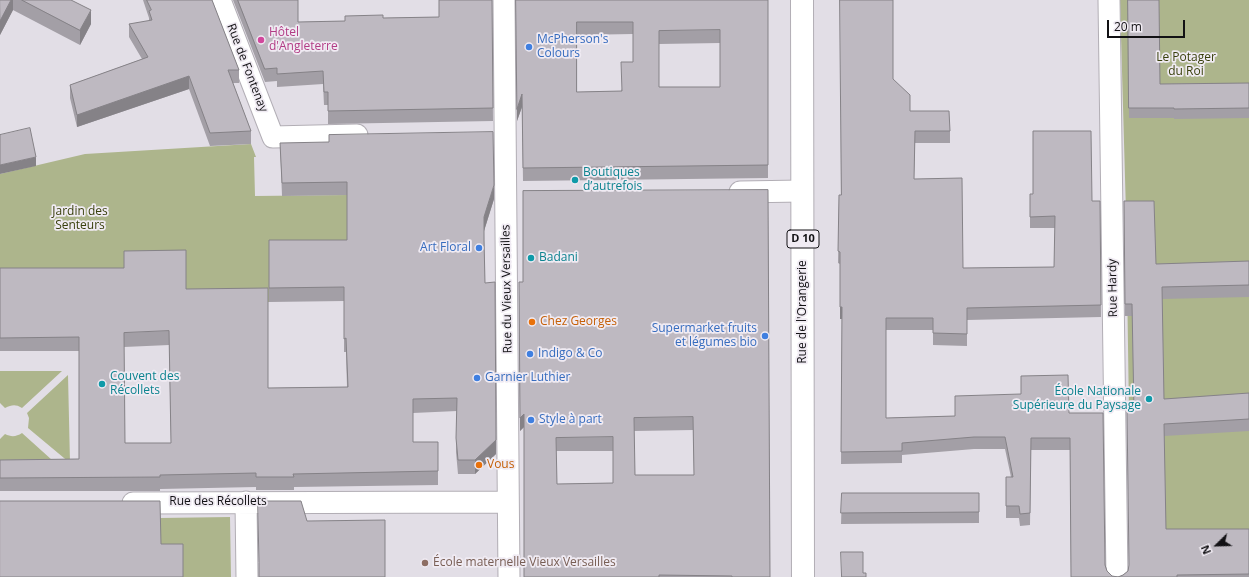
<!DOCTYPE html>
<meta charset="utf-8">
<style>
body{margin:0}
#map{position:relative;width:1249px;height:577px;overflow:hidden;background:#e2dee6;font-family:"Open Sans",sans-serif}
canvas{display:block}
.north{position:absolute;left:1197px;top:525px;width:40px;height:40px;-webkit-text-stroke:3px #f0ebf3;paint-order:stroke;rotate:247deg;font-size:11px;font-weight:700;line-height:16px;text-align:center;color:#121114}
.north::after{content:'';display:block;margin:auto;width:14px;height:18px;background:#121114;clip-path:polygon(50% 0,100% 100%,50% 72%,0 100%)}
.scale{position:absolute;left:1107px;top:20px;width:78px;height:18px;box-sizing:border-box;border:2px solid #121114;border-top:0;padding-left:5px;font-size:12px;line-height:14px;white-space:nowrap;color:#121114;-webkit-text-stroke:3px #f0ebf3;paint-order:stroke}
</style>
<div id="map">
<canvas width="1249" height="577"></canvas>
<div class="north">N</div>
<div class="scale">20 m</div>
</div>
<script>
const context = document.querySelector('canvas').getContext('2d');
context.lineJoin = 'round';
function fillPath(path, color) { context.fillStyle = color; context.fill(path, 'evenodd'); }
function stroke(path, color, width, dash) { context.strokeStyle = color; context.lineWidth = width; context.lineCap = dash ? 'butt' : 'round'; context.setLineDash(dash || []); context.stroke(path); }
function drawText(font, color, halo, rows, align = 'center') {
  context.font = font + ' "Open Sans",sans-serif'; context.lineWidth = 3.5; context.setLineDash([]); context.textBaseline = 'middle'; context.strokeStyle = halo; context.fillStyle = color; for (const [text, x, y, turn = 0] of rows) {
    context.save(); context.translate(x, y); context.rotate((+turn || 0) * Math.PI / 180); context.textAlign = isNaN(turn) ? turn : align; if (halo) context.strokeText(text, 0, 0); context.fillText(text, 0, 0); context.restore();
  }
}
fillPath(new Path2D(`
 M1120,0h129v542l-118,4 -5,-333z
 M251,144l5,13h-2l1,39 92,-1v58h-78v49h-83l-62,-21 -124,1v-108l85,-20z
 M0,371h62l-40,37c-7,-4 -10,-3 -17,0l-5,-5z
 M68,375l2,88 -42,-35 1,-10 -2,-5z
 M22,433l40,36 -62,1v-31l5,-5c6,3 11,3 17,-1z
 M230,517l1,60h-48l-23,-19v-40z`), '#adb58c');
const street = new Path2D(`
 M220,0l53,137 84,-2
 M504,0l5,577
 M1109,0l8,577
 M740,192l62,-1
 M246,502l1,75
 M133,503l375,-1`);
const primary = new Path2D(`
 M802,0l1,577`);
stroke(street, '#b2aeb5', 23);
stroke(primary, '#b2aeb5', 24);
stroke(street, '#fff', 21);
stroke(primary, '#fff', 22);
fillPath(new Path2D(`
 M0,0h71l20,24 -11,21 -67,-35 -13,25z
 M143,0h69l27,70v13h-6l18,48v13l-41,2 -21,-57 -112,38 -7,-29v-13l72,-26 -13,-22v-13l20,-3v-3z
 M233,0h65v22l47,-1 38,-3 56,-1 53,-17 1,121 -165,3v-19h-4l-1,-21 -46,3v-6l-12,1z
 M516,0h252v178l-245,3 -1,-74 -5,14zM633,34v28l-12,29 -44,1v-57zM720,43v44h-61v-43z
 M1128,0l32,84 89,-1v35l-75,1v-1h-45z
 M893,79l17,32 40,20v12h-35l-1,36 49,89 91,-1 1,-39h-25v-34l62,7h8l1,116 -134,3v26l-34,-1v-15h-47v88l183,-5 38,158 5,5 6,1 5,-2 5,-4 1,-5 5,-154 -2,-96h-7l-1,-115 32,63 93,-3v36l-87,2 2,100 85,-6v38l-85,5 2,93h83v48h-178l-1,-127h-39l-1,75 -10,1 -1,-8h-13v-41h5l-6,-28h-31l-72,6v8l-61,1 1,-145h-2v-55l-2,-1 1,-68h2v-57z
 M280,143l214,56 -10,32 1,52 11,171 -21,20h-17l-2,-22 1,-41 -44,2v29h25v43l-144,2v3h-38v-3l-96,2v2h-160v-31l79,-1v-108h-79v-83l186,21 82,99 79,-1 -1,-35h-2v-51l-75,1v-62h78v-45l-65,1zM169,345l2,98h-46l-1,-96z
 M768,190l2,387h-246v-150l-4,4 -1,-135 4,-14zM693,430l1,45h-59l-1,-44zM556,451h57v32l-56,1z
 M842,493h137v30l-138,1z`), '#a39fa6');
fillPath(new Path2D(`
 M11,0h2v10l-13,25v-14z
 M91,10v14l-11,21v-15z
 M189,76v13l-112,38v-12z
 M522,94v13l-5,14v-12z
 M36,157v9l-36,8v-9z
 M494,185v14l-10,32v-14z
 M840,307h2v12h-2z
 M524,414v13l-4,4v-13z
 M496,440v14l-21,20v-14z`), '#858287');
const building = new Path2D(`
 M0,0h11l-11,21z
 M22,0h49l20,10 -11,20z
 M147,0h65l27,70h-11l23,61 -41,2 -21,-57 -112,39 -7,-30 78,-28 -19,-33 23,-4 -3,-9 2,-1z
 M238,0h60v22l47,-1v-5l38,-1v3l56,-1v-17h53l1,108 -165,3v-19h-4l-1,-21 -46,3v-6l-12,1z
 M516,0h252v165l-245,3 -1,-74 -5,15zM577,22h56v40h-12l1,29 -45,1zM720,30v57h-61v-56z
 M840,0h53v79l17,16v16h39l1,20h-35l-1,48 48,-1 1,90 91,-1 1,-51 -25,1v-23h3v-63h58l1,70h8l1,104 -134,3v26l-34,-1v-15h-47v100l69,-2v-20l66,-2v-18l47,-1 1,38h34l2,152 2,6 5,5 6,1 5,-2 5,-4 1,-6 -2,-153h7l-2,-108h-7l-1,-103h30l2,63 93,-3v24l-87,2 2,112 85,-6v26l-85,5 2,105h83v45l-72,1v2h-106l-1,-139h-39l-1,75 -10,1 -1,-8h-13v-29h7l-8,-40h-31l-72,6v8l-61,1 1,-145h-2v-55l-2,-1 1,-56h2z
 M1128,0h31l1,84 89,-1v25l-75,1v-1h-45z
 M30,128l6,29 -36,8v-30z
 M493,132l1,53 -10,32v23l1,43 10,-1 1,158 -21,20h-17l-2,-22 1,-40 -44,1v43h25v29l-145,3 1,3h-38v-4l-96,2v2l-160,1v-18l79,-1v-122l-79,1v-70h124v-17l62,-1v39l82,-1v100l80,-1 -2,-49 -2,1v-52l-75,1v-48h78v-58l-65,1 -2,-40 49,-1v-7zM169,331l2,112h-46l-1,-110z
 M768,190l2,387h-38v-1l-73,-1v2h-135v-163l-4,4 -1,-136h4v-91zM693,417l1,58h-59l-1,-57zM613,437v46l-56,1 -1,-46z
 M842,493h137v19l-138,1z
 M0,501h160l1,43h22v33h-183z
 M258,501h43l6,20 78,-1v57h-126v-14z
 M841,552h22v21h3v4h-24z`);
fillPath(building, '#beb9c1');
stroke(building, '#858287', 1);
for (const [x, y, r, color] of [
 [261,40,4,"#d1479c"],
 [529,47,4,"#3f7fe0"],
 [575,180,4,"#0f9aa8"],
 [479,248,4,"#3f7fe0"],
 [531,258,4,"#0f9aa8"],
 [532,322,4,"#e8710a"],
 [765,336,4,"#3f7fe0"],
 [530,354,4,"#3f7fe0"],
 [477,378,4,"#3f7fe0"],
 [102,384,4,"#0f9aa8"],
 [1149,399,4,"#0f9aa8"],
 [531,420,4,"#3f7fe0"],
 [479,465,4,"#e8710a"],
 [425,563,4,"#8d6e63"]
]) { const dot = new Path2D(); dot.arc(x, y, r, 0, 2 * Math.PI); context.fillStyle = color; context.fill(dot); stroke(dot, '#f0ebf3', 1.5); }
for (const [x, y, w] of [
 [803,239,32]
]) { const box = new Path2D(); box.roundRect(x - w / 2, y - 9, w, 18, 3); context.fillStyle = '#f0ebf3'; context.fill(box); stroke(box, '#121114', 1); }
drawText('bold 11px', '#121114', null, [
 ["D 10",803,239]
]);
drawText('12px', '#b23c85', '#f0ebf3', [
 ["Hôtel",269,33],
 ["d'Angleterre",269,47]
], 'left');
drawText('12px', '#366cbe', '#f0ebf3', [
 ["McPherson's",537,40],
 ["Colours",537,54],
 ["Art Floral",471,248,"right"],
 ["Supermarket fruits",757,329,"right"],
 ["et légumes bio",757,343,"right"],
 ["Indigo & Co",538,354],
 ["Garnier Luthier",485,378],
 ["Style à part",539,420]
], 'left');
drawText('12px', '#39400c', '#f0ebf3', [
 ["Le Potager",1186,58],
 ["du Roi",1186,72],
 ["Jardin des",80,212],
 ["Senteurs",80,226]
]);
drawText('12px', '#121114', '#f0ebf3', [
 ["Rue de Fontenay",247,68,69],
 ["Rue Hardy",1113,288,-91],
 ["Rue du Vieux Versailles",507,289,-91],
 ["Rue de l'Orangerie",803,312,-90],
 ["Rue des Récollets",218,502]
]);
drawText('12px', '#0d838f', '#f0ebf3', [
 ["Boutiques",583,173],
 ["d’autrefois",583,187],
 ["Badani",539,258],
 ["Couvent des",110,377],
 ["Récollets",110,391],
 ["École Nationale",1141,392,"right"],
 ["Supérieure du Paysage",1141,406,"right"]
], 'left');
drawText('12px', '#c56008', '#f0ebf3', [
 ["Chez Georges",540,322],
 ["Vous",487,465]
], 'left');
drawText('12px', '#785e54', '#f0ebf3', [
 ["École maternelle Vieux Versailles",433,563]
], 'left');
</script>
